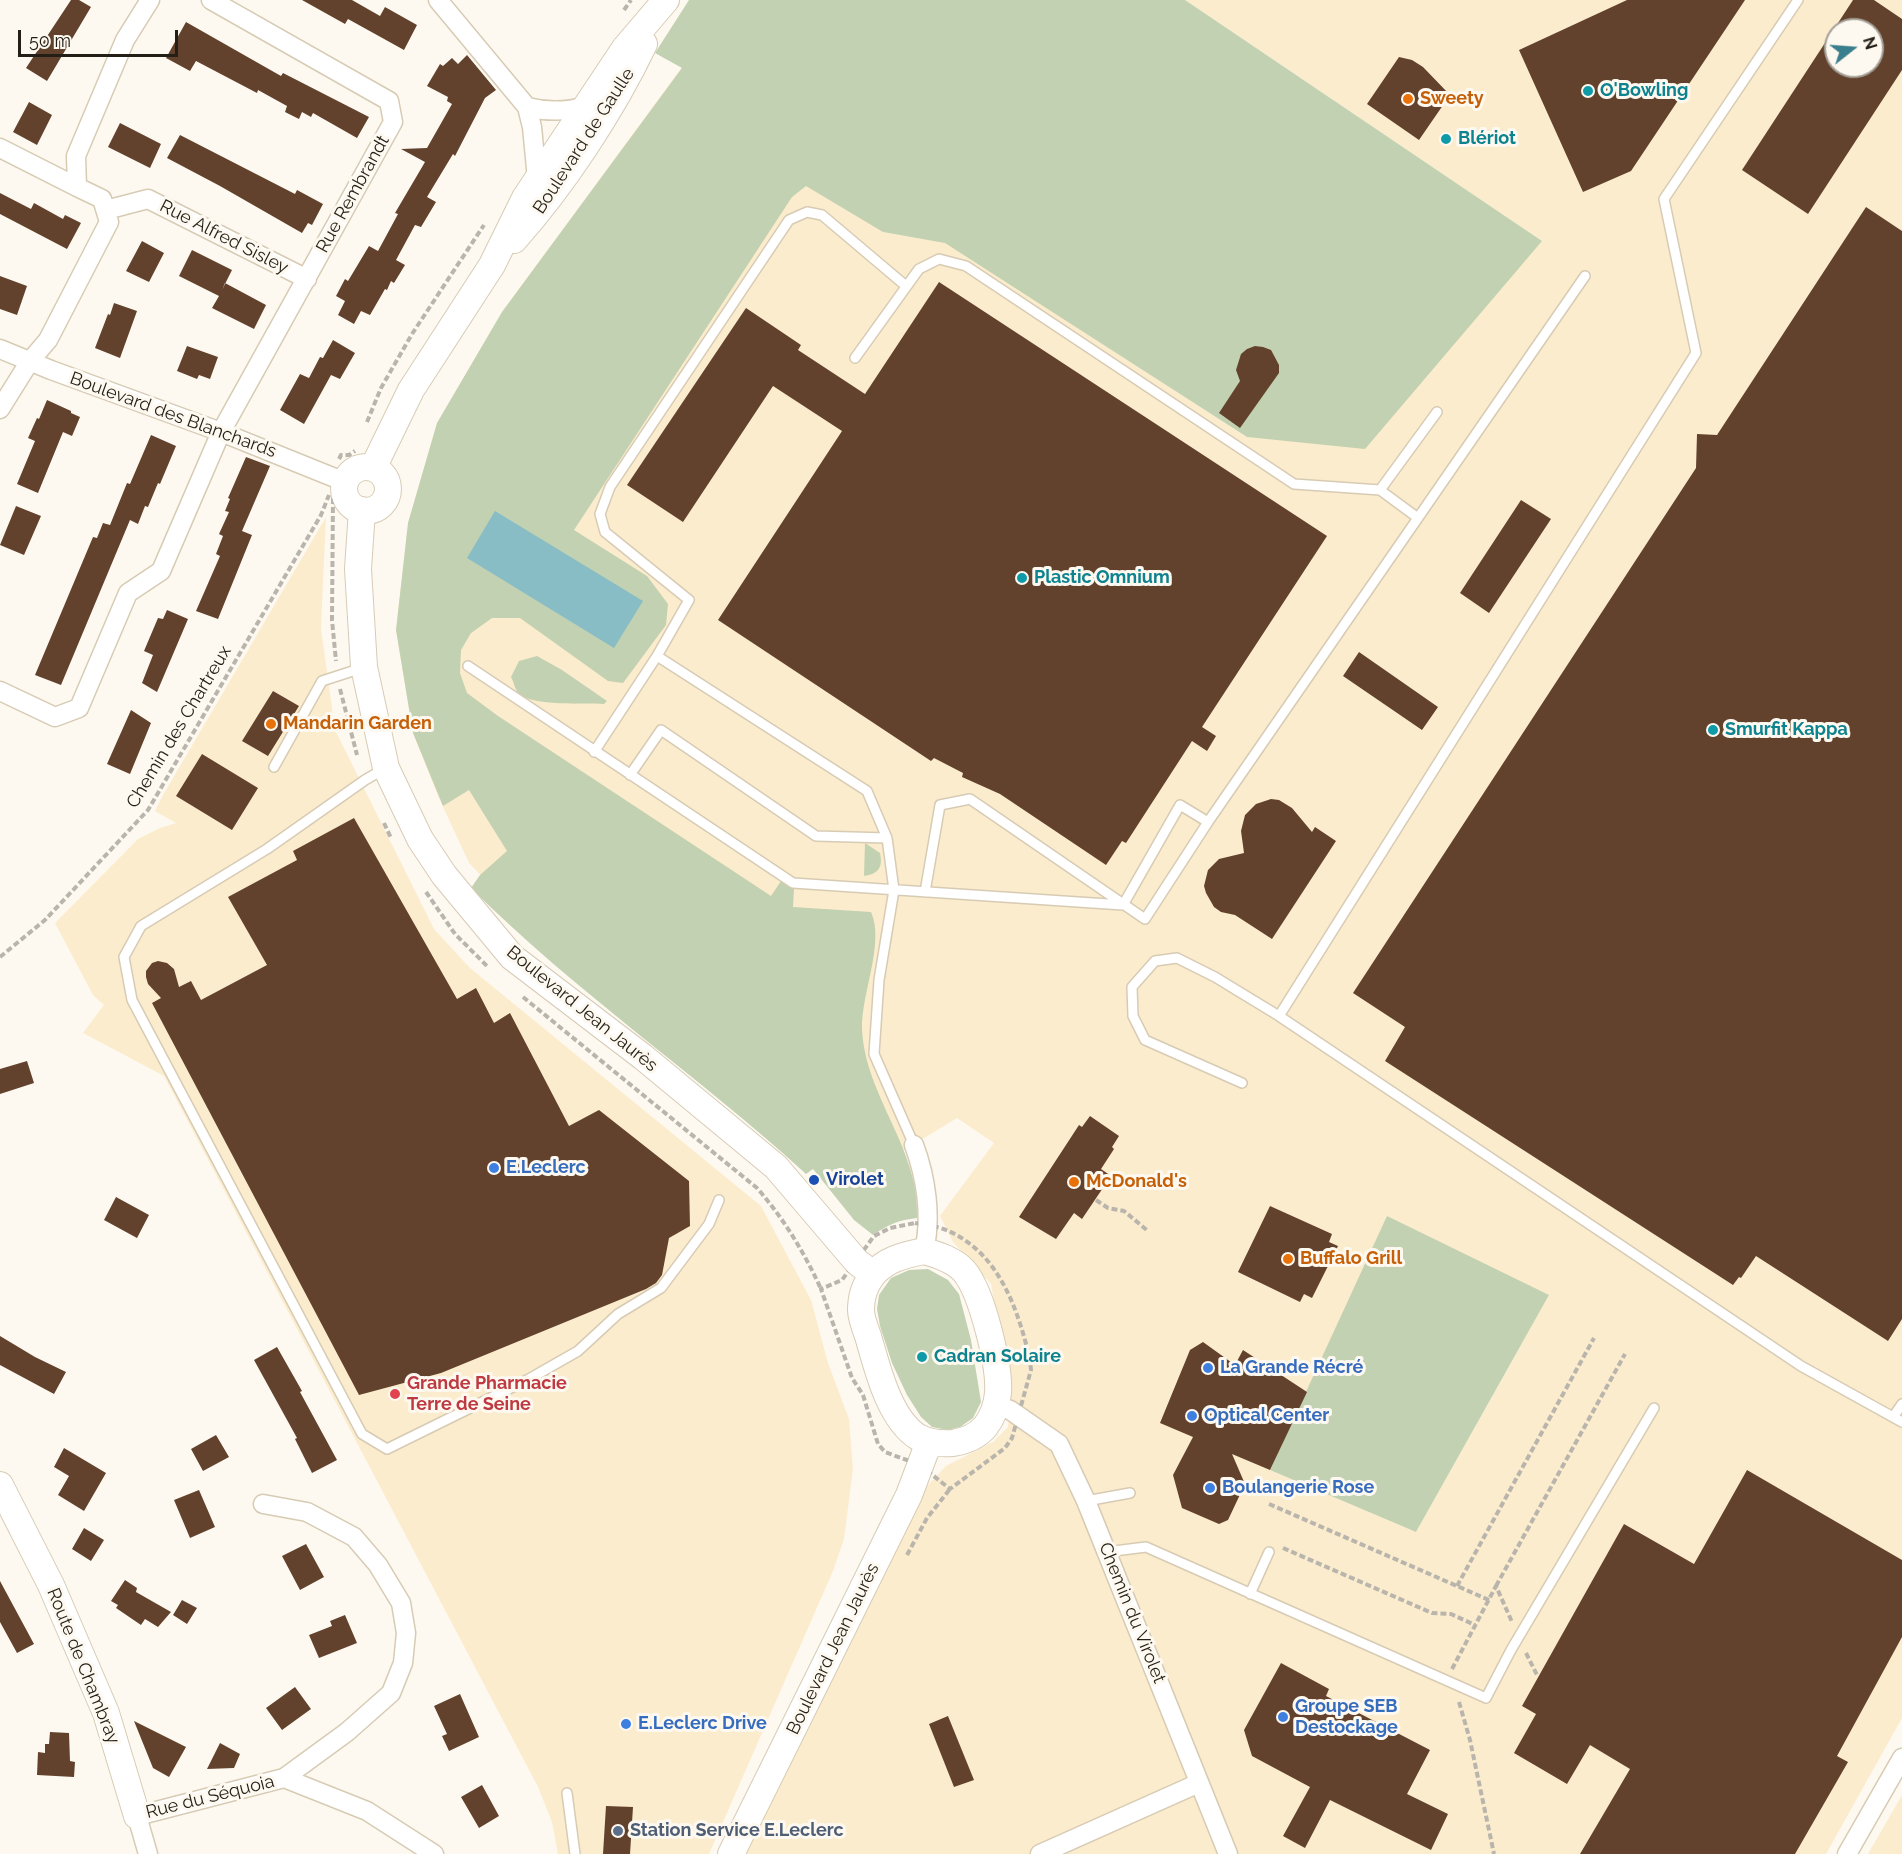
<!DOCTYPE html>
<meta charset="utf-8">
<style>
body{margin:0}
#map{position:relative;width:1902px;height:1854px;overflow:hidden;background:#fef9f0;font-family:Raleway,sans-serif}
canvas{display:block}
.north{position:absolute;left:1824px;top:18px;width:60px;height:60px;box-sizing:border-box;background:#fef9f0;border:2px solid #a6a299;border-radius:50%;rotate:73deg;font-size:16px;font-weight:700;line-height:24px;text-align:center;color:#231f16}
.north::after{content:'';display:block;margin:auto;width:21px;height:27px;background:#3a7f8d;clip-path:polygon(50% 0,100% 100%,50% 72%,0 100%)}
.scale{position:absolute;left:18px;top:30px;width:160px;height:27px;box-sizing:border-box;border:3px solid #231f16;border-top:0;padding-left:8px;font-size:18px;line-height:21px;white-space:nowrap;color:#231f16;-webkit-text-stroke:4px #fef9f0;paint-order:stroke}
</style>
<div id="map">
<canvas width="1902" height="1854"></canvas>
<div class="north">N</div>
<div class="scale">50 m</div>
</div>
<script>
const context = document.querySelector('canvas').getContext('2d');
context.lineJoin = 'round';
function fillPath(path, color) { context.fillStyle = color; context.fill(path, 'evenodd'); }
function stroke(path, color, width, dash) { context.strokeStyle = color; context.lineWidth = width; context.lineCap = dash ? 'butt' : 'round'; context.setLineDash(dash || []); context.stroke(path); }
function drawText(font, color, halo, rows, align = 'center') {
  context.font = font + ' Raleway,sans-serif'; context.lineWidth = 6; context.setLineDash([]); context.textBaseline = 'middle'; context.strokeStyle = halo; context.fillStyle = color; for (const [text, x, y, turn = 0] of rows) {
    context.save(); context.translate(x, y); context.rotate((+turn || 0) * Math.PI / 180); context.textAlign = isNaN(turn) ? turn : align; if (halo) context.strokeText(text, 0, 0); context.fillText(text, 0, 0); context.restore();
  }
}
fillPath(new Path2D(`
 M1185,0h717v1718l-76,136h-1082l169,-343 15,-26 18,-19 47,-24 15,-15 2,-34 -19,-109 -38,-42 -13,-26 54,-73 -37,-25 -82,50 -344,-240 -62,-65 -31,-67 -25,-63 -17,-103 12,-107 29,-100 65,-111 180,-245 201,165 62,10 302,195 295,-196zM1836,30h36v36h-36zM1549,1295l-133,237 -146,-62 53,-112z
 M326,517l-5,111 14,102 99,199 36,39 291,238 50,94 17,63 21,56 4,50 -9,70 -11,32 -124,283h-151l-6,-32 -14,-35 -374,-711 -81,-43 21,-28 -11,-10 -38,-72 83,-84 22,-11 16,-5 -21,-12 8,-16z
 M1902,1795v59h-34z`), '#fbeccd');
fillPath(new Path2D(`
 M689,0h496l357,241 -177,208 -118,-12 -302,-194 -62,-11 -77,-46 -14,11 -218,333 73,46 21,28 -2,21 -43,58 -15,-2 -88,-63h-28l-21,15 -10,17 -1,23 7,20 31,23 273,180 10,-15 13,8 -1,18 78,5c14,31 -10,82 -9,117 3,68 59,121 55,189 -18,2 -30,7 -44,17l-19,-15 -41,-51 -7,5c-108,-99 -231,-182 -335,-286l9,-13 27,-24 -38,-61 -26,16 -30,-73 -17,-103 12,-107 29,-100 65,-111 180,-244 -27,-15z
 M537,656l25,14 45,31 -3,3c-19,-1 -72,2 -85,-10 -4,-4 -5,-12 -8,-17l8,-16z
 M865,843l15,10c3,14 -1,21 -16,23z
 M1387,1216l162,79 -133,237 -146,-62z
 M928,1269l20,11 11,14 12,46 10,62 -8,16 -13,9 -12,3 -16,-3 -11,-10 -14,-22 -15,-32 -12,-37 -3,-17 2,-14 12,-17 18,-8z`), '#c2d1b1');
fillPath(new Path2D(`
 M495,511l148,90 -29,47 -147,-90z`), '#89bdc6');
fillPath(new Path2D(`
 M71,0h8l12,7 -44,74 -21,-13z
 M302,0h50l28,16 5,-9 32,18 -13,25 -56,-31 -3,5z
 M1627,0h118l-114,171 -48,21 -64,-142z
 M1853,0h21l28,19v51l-94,144 -66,-44zM1836,30h36v36h-36z
 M186,22l95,54 2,-3 86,44 -12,21 -44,-25 -2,4 -9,-5 -3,7 -14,-7 2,-6 -29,-16 -1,3 -61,-32 -6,10 -24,-13z
 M467,55l29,35 -11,8 -30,58 -2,-2 -26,43 9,5 -15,25 -6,-2 -19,35 9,5 -11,18 -3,-2 -4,9 -2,-1 -15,26 -9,-4 -7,13 -16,-9 7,-14 -9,-5 9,-17 3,2 21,-35 9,5 20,-37 -3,-1 30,-51 -24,-13 26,-1 25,-44 -5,-3 1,-4 -21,-11 13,-22 3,2 9,-8 6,6z
 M1399,57l13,3 11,7 27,28 -31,45 -52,-36z
 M29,102l23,13 -15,30 -24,-13z
 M120,123l41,21 -11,24 -42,-21z
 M180,135l115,59 2,-4 26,14 -11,21 -4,-2 -6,10 -82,-47 -53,-28z
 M0,193l31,16 3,-6 29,16 2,-4 16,8 -14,26 -67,-35z
 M1866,207l36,24v1088l-14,22 -132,-85 -15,22 -2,-1 -6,8 -348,-224 20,-34 -52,-34 343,-525 1,-34 20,1z
 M142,241l22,12 -15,29 -23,-11z
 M192,250l40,20 -10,20 3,-7 41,22 -12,24 -42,-21 7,-12 -40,-20z
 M0,276l27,10 -10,29 -17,-6z
 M939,282l388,254 -125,191 14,9 -9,15 -15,-10 -66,102 -4,-2 -16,24 -106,-71 -38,-17 1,-4 -29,-15 -3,3 -213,-141 124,-189 -69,-45 -90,136 -56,-37 119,-177 55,37 -3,5 67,44z
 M114,303l23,8 -17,47 -25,-10 13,-34 2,1z
 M333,340l22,13 -15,26 -9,-4 -27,49 -24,-14 20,-36 9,4 11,-21 3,1z
 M187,346l31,11 -8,22 -11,-4 -2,4 -20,-8z
 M1255,346l8,1 8,3 8,15v8l-39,55 -21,-15 21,-32 -4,-11 5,-16 6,-5z
 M47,400l24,11v2l9,4 -8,19 -9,-4 -25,61 -21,-9 18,-43 -7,-3 9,-20 2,1z
 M151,435l25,11 -16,38 -2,-1 -10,24 -3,-1 -7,18 -8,-4 -69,165 -26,-10 58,-138 4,1 6,-15 7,2 17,-42 3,1z
 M246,457l24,9 -28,65 10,4 -34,84 -22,-8 24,-55 -4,-2 7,-18 -4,-2 10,-22 -4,-1 5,-12 -2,-1z
 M1521,500l30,19 -62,94 -29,-20z
 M16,506l25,10 -17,39 -24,-10z
 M167,610l21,9 -31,73 -15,-9 11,-28 -9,-4 14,-33 5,1z
 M1359,652l79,55 -16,23 -79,-54z
 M273,691l26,15 -31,50 -26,-15z
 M131,710l20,13 -21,51 -23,-10z
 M202,754l56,34 -26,42 -56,-34z
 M1271,799l8,1 13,8 20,24 3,-5 21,14 -64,98 -37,-24 -14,-3 -7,-5 -8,-14 -2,-7 4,-16 11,-11 25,-6 -3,-22 4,-16 11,-11z
 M354,818l103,181 19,-11 18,35 16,-10 59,113 30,-16 90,71 1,45 -21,12 -7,37 -6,8 -10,6 -205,84 -82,22 -207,-392 9,-5 -13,-14 -2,-7v-6l6,-8 6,-2 9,2 7,6 5,18 12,-6 10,19 66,-35 -39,-68 69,-37 -4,-9z
 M27,1061l7,22 -34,11v-25z
 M1090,1116l29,20 -7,11 2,2 -13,20 10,7 -29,43 -8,-6 -18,26 -37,-22 60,-92 3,2z
 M116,1197l33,18 -12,23 -33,-18z
 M1270,1206l62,28 -3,8 9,4 -26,52 -8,-4 -4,8 -62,-30z
 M0,1336l35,21 31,15 -12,22 -54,-29z
 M1203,1342l32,23 8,-15 64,42 -37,78 -38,-16 13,30 -17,36 -9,4 -37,-16 -9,-33 20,-38 -33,-14 30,-73z
 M277,1347l25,44 -2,1 37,68 -25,13 -17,-34 2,-1 -43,-78z
 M216,1435l13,22 -26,14 -12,-22z
 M64,1448l42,25 -22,38 -26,-16 11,-19 -15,-9z
 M1747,1470l155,90v77l-65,119 11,6 -53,92h-215l50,-85 -40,-24 -23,39 -53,-31 22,-39 -14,-8 102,-182 70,40z
 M199,1490l16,37 -25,11 -16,-38z
 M84,1528l20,12 -13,21 -19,-12z
 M306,1544l18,33 -24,13 -18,-34z
 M125,1580l12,8 -1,4 35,20 -13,15 -13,-8 -4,6 -25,-17 2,-3 -7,-4z
 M0,1581l34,63 -17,9 -17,-31z
 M182,1600l15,8 -10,16 -14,-9z
 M345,1615l12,28 -38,15 -10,-23 23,-9 -2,-5z
 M1281,1663l48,26 -3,7 104,54 -23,44 41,20 -17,36 -101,-50 -25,48 -22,-12 27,-49 -58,-31 -8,-26z
 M295,1687l16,22 -29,21 -16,-22z
 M460,1694l19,43 -30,14 -7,-15 5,-2 -13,-28z
 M948,1716l26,64 -20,7 -25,-63z
 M134,1721l52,26 -17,30 -16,-9z
 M50,1732l19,1 1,28 5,1 -1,15 -37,-2 1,-23 7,1v-9h4z
 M220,1743l20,11 -6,14 -27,1z
 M482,1785l17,31 -20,12 -18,-31z
 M606,1806l27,1 -3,47h-27z`), '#62422d');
const lane = new Path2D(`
 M1798,0l-134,199 32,154 -417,663 522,350 101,56
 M855,358l64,-89 20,-10 27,7 328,218 86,6
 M1418,518l-38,-28 57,-78
 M657,656l210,135 20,47
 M468,666l325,217 330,22 57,-100 28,17 377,-546
 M594,752l63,-96 32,-56 -84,-68 -5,-18 10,-27 179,-267 18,-8 15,3 84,71
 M274,767l48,-86 40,-13
 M384,769l-19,11 -98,69 -126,77 -17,31 8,43 230,434 25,15 142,-70 49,-28 40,-37 43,-26 48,-64 10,-24
 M630,775l31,-45 155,106 71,2 7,52 -15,90 -5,74 40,91
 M925,892l15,-87 30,-6 175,120 63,-97
 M1242,1083l-97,-43 -12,-24 -1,-29 23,-26 22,-3 38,19 64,39
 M1893,1417l9,-13
 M1086,1501l44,-8
 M1106,1552l40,-5 340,151 25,-48 143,-242
 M1250,1594l19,-42
 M567,1793l8,61`);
const street = new Path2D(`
 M438,0l89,107 5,20 5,52
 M527,107c20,5 39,5 59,-1
 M0,148l77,39
 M106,210l42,-11 159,80
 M0,349l51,21 170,62 124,50
 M0,409l30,-48 18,-21 61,-118 -7,-23 -25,-12 -1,-31 49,-116 25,-40
 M0,691l55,26 24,-9 49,-115 33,-22 60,-139 172,-310 -4,-21 -178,-101
 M914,1145c12,32 18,72 10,106
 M996,1405l14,5 49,34 27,57 142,353
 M263,1504l44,8 47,25 24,28 23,38 5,30 -3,30 -12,30 -44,39 -63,46
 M148,1854l-11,-38 147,-38 83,33 67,43
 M1040,1854l159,-71
 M1847,1854l55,-96`);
const secondary = new Path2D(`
 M514,240c49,-55 98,-129 130,-196
 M344 489a22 22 0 1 1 44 0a22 22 0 1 1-44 0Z
 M373,468l38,-78 81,-125 33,-67 100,-150 41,-48
 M362,510l-4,59 6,98 22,101 34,71 24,36 68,82 131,100 133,110 81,95 16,12
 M924,1251c15,4 30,9 40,20 18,21 36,95 34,122 -1,12 -6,25 -13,34 -8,9 -20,14 -32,16 -12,1 -24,0 -35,-6 -29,-18 -41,-70 -50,-101 -3,-8 -7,-18 -7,-26 0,-12 4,-25 11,-34 13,-17 33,-21 52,-25z
 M0,1485l51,100 55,128 31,103
 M731,1854l178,-359 20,-53`);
stroke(lane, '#d7cbb4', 12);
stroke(street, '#d7cbb4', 21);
stroke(secondary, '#d7cbb4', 28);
stroke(new Path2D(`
 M624,10l7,-10
 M367,422l14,-34 31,-54 72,-109
 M339,459l2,-4h8l6,-4
 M333,498l-1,122 4,41
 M340,689l17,66
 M384,823l7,15
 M426,892l29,42 33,33
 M0,957l45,-37 103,-110 173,-295 8,-20
 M523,997l234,191c27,31 47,64 64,101
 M1096,1200l12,8 16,3 24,20
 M915,1223c10,2 22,3 31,7 53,22 72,79 84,130l1,10 -19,68 -7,10 -55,41 -30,-24 -35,-13 -7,-8 -15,-49 -11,-17 -31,-89 21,-9 32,-44 16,-8z
 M1269,1504l220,96
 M1283,1548l149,65 19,1 24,11
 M907,1555l20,-37 23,-29
 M1457,1586l137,-248
 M1496,1586l129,-232
 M1526,1653l12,24
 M1452,1669l44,-83 16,36
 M1459,1702l11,38 24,114`), '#b9b5ac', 4, [6, 3]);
stroke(lane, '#fff', 9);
stroke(street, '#fff', 18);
stroke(secondary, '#fff', 26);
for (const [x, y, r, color] of [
 [1588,91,6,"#0f9aa8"],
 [1408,99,6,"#e8710a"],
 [1446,139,6,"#0f9aa8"],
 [1022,578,6,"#0f9aa8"],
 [271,724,6,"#e8710a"],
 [1713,730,6,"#0f9aa8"],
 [494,1168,6,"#3f7fe0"],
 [814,1180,6,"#1a4fb4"],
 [1074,1182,6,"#e8710a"],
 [1288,1259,6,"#e8710a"],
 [922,1357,6,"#0f9aa8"],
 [1208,1368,6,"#3f7fe0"],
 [395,1394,6,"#e0444e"],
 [1192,1416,6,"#3f7fe0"],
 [1210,1488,6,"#3f7fe0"],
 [1283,1717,6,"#3f7fe0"],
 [626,1724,6,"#3f7fe0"],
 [618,1831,6,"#5c6f8a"]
]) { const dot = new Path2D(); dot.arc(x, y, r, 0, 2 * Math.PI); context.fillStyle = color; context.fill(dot); stroke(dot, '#fef9f0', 2); }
drawText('bold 18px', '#0d838f', '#fef9f0', [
 ["O'Bowling",1600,91],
 ["Blériot",1458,139],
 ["Plastic Omnium",1034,578],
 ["Smurfit Kappa",1725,730],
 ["Cadran Solaire",934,1357]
], 'left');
drawText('bold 18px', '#c56008', '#fef9f0', [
 ["Sweety",1420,99],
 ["Mandarin Garden",283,724],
 ["McDonald's",1086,1182],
 ["Buffalo Grill",1300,1259]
], 'left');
drawText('18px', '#231f16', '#fef9f0', [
 ["Boulevard de Gaulle",584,141,-57],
 ["Rue Rembrandt",353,194,-61],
 ["Rue Alfred Sisley",224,237,27],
 ["Boulevard des Blanchards",173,415,20],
 ["Chemin des Chartreux",179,727,-59],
 ["Boulevard Jean Jaurès",582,1009,39],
 ["Chemin du Virolet",1132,1613,68],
 ["Boulevard Jean Jaurès",833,1649,-64],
 ["Route de Chambray",83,1666,68],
 ["Rue du Séquoia",210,1797,-14]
]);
drawText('bold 18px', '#366cbe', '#fef9f0', [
 ["E.Leclerc",506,1168],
 ["La Grande Récré",1220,1368],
 ["Optical Center",1204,1416],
 ["Boulangerie Rose",1222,1488],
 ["Groupe SEB",1295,1707],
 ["Destockage",1295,1728],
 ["E.Leclerc Drive",638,1724]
], 'left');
drawText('bold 18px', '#164399', '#fef9f0', [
 ["Virolet",826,1180]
], 'left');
drawText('bold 18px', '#be3a42', '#fef9f0', [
 ["Grande Pharmacie",407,1384],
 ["Terre de Seine",407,1405]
], 'left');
drawText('bold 18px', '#4e5e75', '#fef9f0', [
 ["Station Service E.Leclerc",630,1831]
], 'left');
</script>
